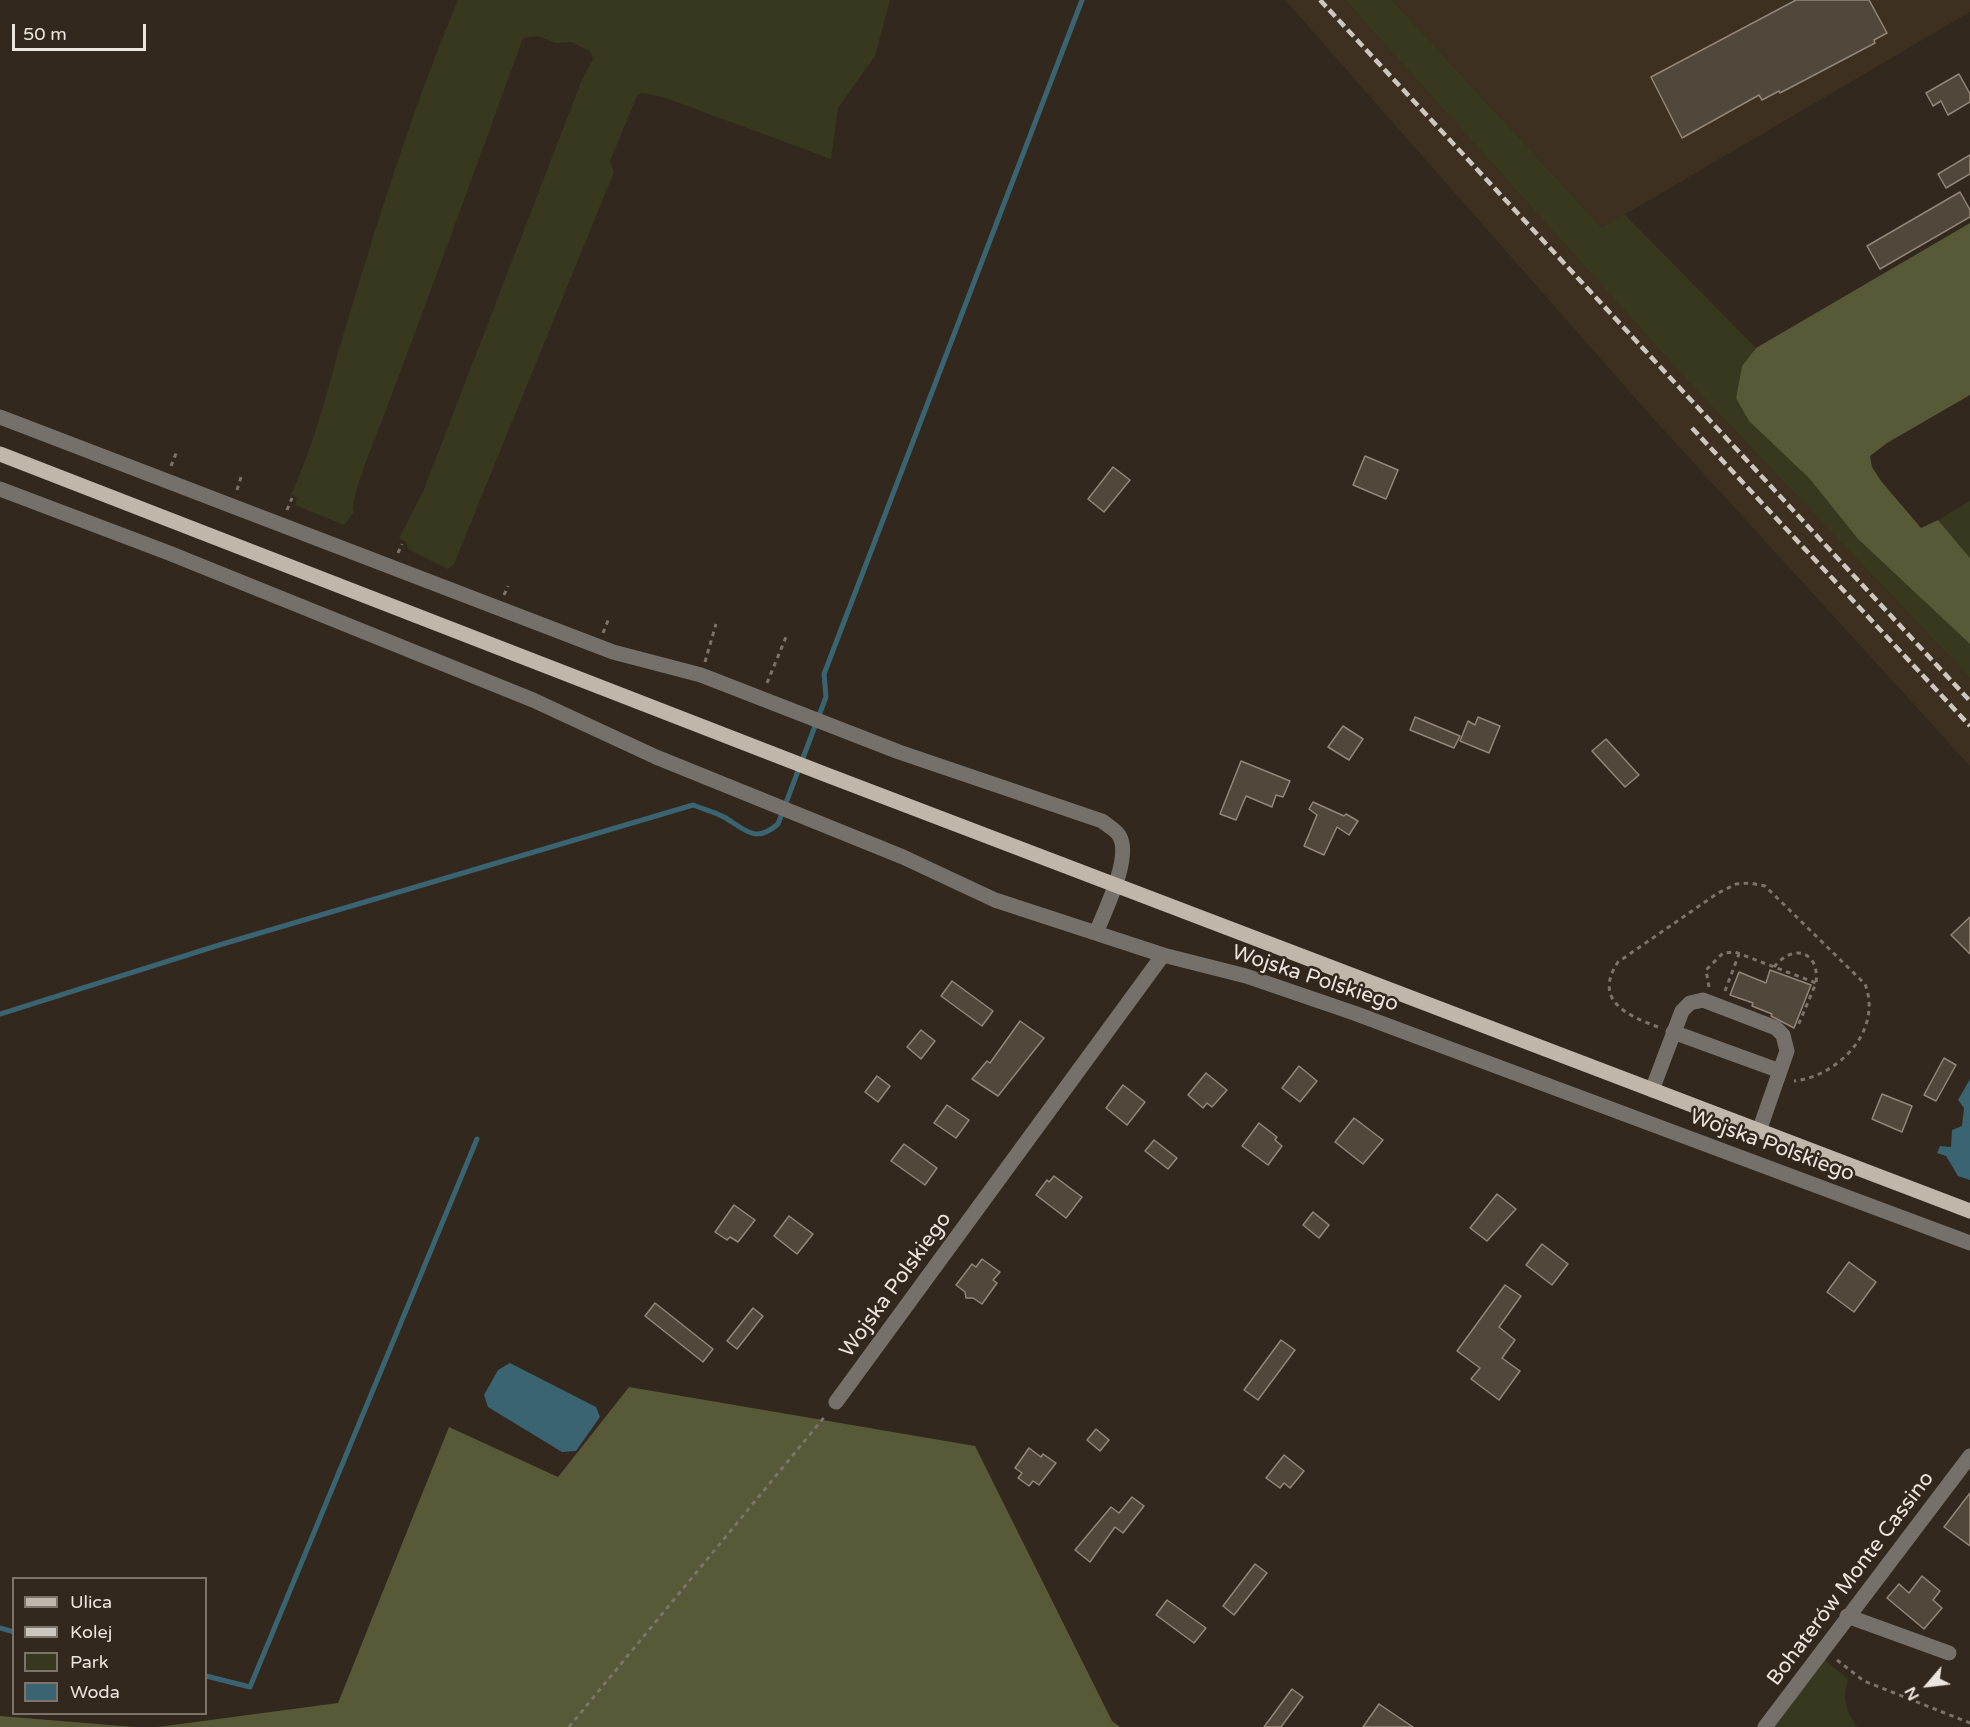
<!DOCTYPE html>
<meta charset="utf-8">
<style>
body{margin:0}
#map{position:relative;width:1970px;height:1727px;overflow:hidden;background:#32281d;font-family:"Varela Round",sans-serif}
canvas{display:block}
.legend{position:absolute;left:12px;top:1577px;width:195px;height:138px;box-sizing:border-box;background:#32281d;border:2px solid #7c746a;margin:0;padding:8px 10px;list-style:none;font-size:18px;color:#ece5de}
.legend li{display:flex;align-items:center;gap:12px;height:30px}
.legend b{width:30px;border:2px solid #7c746a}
.north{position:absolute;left:1898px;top:1655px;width:60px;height:60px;-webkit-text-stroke:4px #32281d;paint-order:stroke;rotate:242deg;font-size:16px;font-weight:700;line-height:24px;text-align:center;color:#ece5de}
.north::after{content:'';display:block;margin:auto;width:21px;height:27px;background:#ece5de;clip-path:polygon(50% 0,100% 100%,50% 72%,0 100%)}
.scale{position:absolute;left:12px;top:24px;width:134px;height:27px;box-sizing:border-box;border:3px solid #ece5de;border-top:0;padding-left:8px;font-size:18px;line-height:21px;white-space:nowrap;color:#ece5de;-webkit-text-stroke:4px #32281d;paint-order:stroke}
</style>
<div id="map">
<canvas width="1970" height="1727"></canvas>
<ul class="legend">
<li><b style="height:8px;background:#c0b7aa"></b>Ulica</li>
<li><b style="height:8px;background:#cec7bf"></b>Kolej</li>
<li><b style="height:16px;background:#37381e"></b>Park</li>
<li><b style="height:16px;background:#3a6471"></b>Woda</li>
</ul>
<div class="north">N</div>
<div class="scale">50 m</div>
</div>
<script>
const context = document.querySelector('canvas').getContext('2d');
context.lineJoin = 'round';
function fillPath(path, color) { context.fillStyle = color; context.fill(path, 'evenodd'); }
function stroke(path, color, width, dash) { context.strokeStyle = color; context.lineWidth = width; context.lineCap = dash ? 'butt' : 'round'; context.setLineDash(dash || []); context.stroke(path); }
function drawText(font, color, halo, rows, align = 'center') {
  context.font = font + ' "Varela Round",sans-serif'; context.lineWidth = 5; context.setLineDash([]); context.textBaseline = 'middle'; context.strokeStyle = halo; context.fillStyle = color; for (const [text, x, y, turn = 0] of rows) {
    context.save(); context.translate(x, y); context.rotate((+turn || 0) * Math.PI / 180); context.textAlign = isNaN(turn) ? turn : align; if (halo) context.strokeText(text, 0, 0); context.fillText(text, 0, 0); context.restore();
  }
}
fillPath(new Path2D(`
 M1285,0h60l341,379 284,299v88l-319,-350z
 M1392,0h578v12l-368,216z`), '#3e3020');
fillPath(new Path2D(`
 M458,0h432l-15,56 -37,52 -7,51 -168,-62 -21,-4 -5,3 -27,65 4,11 -160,392 -6,5 -40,-20 -2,-7 -7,-4 24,-46 158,-410 12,-23 -3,-8 -18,-9 -16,1 -19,-7 -14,2c-46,127 -92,253 -140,380 -6,16 -34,82 -29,94l-10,13 -49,-20 2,-7 -6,-4c27,-57 39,-118 58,-178 32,-107 66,-214 109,-316z
 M1345,0h47l210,228 22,-14 132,134 -14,18 -6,32 73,80 49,61 112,105v34l-284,-299z
 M1970,501v57l-32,-38z
 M1823,1658l25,21c-6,19 -2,32 9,48h-85z`), '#37381e');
fillPath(new Path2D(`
 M1970,223v172l-83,48 -17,13 2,11 9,14 40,47 17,-8 32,38v86l-112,-105 -49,-61 -60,-57 -13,-23 6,-32 14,-18z
 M629,1387l346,59 137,275 8,6h-962l180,-24 111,-276 109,50z
 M0,1716l134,11h-134z`), '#585937');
fillPath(new Path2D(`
 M1970,1079v101l-12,-4 -12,-20 -9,-3 3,-7 11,1 1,-17 10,-4 2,-18 -6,-8z
 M510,1363l86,44 4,10 -24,34 -14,1 -74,-45 -4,-12 14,-25z`), '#3a6471');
stroke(new Path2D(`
 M0,1014l216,-68 477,-141c10,4 22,7 31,12 22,13 31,27 54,7l48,-127 -2,-23 258,-674
 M0,1628l14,4
 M206,1676l44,11 227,-548`), '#3a6471', 5);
const building = new Path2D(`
 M1796,0h73l18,33 -13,7 1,3 -95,50 -1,-2 -17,9 -3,-5 -77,43 -31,-61z
 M1959,74l11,20v8l-22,13 -7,-14 -8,5 -7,-13z
 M1970,155v19l-24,14 -8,-14z
 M1960,192l10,18v7l-90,52 -13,-23z
 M1365,456l33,14 -12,29 -33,-14z
 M1113,467l17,13 -26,32 -16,-13z
 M1415,717l45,19 -6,12 -44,-18z
 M1478,717l22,9 -11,27 -29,-12 8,-20 7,4z
 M1343,726l20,13 -14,21 -21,-13z
 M1606,739l33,36 -14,12 -33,-36z
 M1241,761l49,20 -7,16 -7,-2 -4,12 -26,-11 -10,24 -16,-6z
 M1313,802l31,14 2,-2 12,7 -9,14 -12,-8 -13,28 -20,-9 13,-31 -8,-6z
 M1970,917v37l-19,-19z
 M1770,970l41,15 -17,43 -23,-12 1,-2 -20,-8 1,-3 -23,-8 9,-23 27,11z
 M952,981l41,30 -11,15 -41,-30z
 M1020,1021l24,17 -46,58 -26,-17 15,-18 3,2z
 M921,1030l14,11 -14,18 -14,-12z
 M1944,1058l12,7 -20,36 -12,-6z
 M1299,1066l18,15 -17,21 -18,-14z
 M1206,1073l21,17 -15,17 -5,-4 -4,5 -15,-13z
 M877,1076l13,10 -12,16 -13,-10z
 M1123,1085l22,17 -18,23 -21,-17z
 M1882,1094l30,12 -10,26 -30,-13z
 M947,1105l22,15 -13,18 -22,-15z
 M1354,1118l29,22 -20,24 -28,-22z
 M1259,1123l18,14 -2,3 7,6 -14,19 -26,-19z
 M1154,1140l23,18 -9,11 -23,-18z
 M904,1144l33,24 -12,17 -34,-24z
 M1054,1176l28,21 -16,21 -30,-23 11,-15 2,2z
 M1497,1194l19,15 -29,32 -17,-13z
 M734,1205l21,15 -17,22 -8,-5 -3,3 -12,-8z
 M1313,1212l16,13 -10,13 -16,-13z
 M789,1216l24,18 -16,20 -23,-18z
 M1542,1244l26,20 -16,21 -26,-20z
 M982,1259l18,13 -7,8 4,3 -15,21 -9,-6h-7l-1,-6 -9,-7 16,-21 4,3z
 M1849,1262l27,20 -22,30 -27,-20z
 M1505,1285l16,11 -22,31 16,13 -13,18 18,13 -21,29 -28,-21 9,-11 -23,-17z
 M655,1303l58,46 -10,13 -58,-46z
 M753,1308l10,8 -26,33 -10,-8z
 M1281,1340l14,10 -37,50 -14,-10z
 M1096,1429l13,11 -9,11 -13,-11z
 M1029,1448l12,9 2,-3 13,9 -17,22 -6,-4 -4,5 -11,-8 4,-5 -7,-5z
 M1284,1455l20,16 -14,17 -6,-5 -4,5 -14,-10z
 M1970,1493v53l-26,-19z
 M1132,1497l12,9 -21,27 -8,-6 -25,35 -15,-12 36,-43 8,6z
 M1255,1564l12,9 -33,42 -11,-9z
 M1922,1576l18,15 -7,9 9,8 -18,21 -37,-31 12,-14 10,9z
 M1167,1600l39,28 -12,15 -38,-28z
 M1292,1689l11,8 -22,30h-17z
 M1379,1704l34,23h-50z`);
fillPath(building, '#51473b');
stroke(building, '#938679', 1.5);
stroke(new Path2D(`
 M171,466l6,-15
 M237,490l4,-13
 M287,510l5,-12
 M398,553l4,-9
 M504,595l4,-9
 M603,633l6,-15
 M705,662l11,-38
 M767,683l19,-46
 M1774,967c19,-24 46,-16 42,16
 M1709,987l-3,-17 17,-17 12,-1 81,31 -19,45
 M1725,991l14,-37
 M1658,1027c-32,-12 -65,-27 -40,-65l100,-69 18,-9 14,-1 15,3 100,98c18,46 -26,92 -71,97
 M1837,1660l27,21 106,42
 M569,1727l257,-312`), '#7c736a', 3, [4.5, 4.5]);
stroke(new Path2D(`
 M0,417l613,235 88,23 198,77 203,69c6,5 15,9 18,16 11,22 -15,73 -24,96
 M0,489l169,64 364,147 123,57 247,100 92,43 168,55 83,21 108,37 616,230
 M1673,1032l107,39
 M1652,1090l30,-79 8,-8 13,-3 73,28 7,7 4,16 -28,80
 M836,1402l327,-447
 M1847,1616l102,37
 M1765,1727l205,-271`), '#75716a', 15);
stroke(new Path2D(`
 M0,454l827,321 1143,436`), '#c0b7aa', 15);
stroke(new Path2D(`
 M1320,0l650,701
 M1692,428l278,298`), '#cec7bf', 4.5, [9, 4.5]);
drawText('21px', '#ece5de', '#32281d', [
 ["Wojska Polskiego",1315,979,18],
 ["Wojska Polskiego",1772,1146,20],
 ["Wojska Polskiego",896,1285,-54],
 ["Bohaterów Monte Cassino",1851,1579,-53]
]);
</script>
